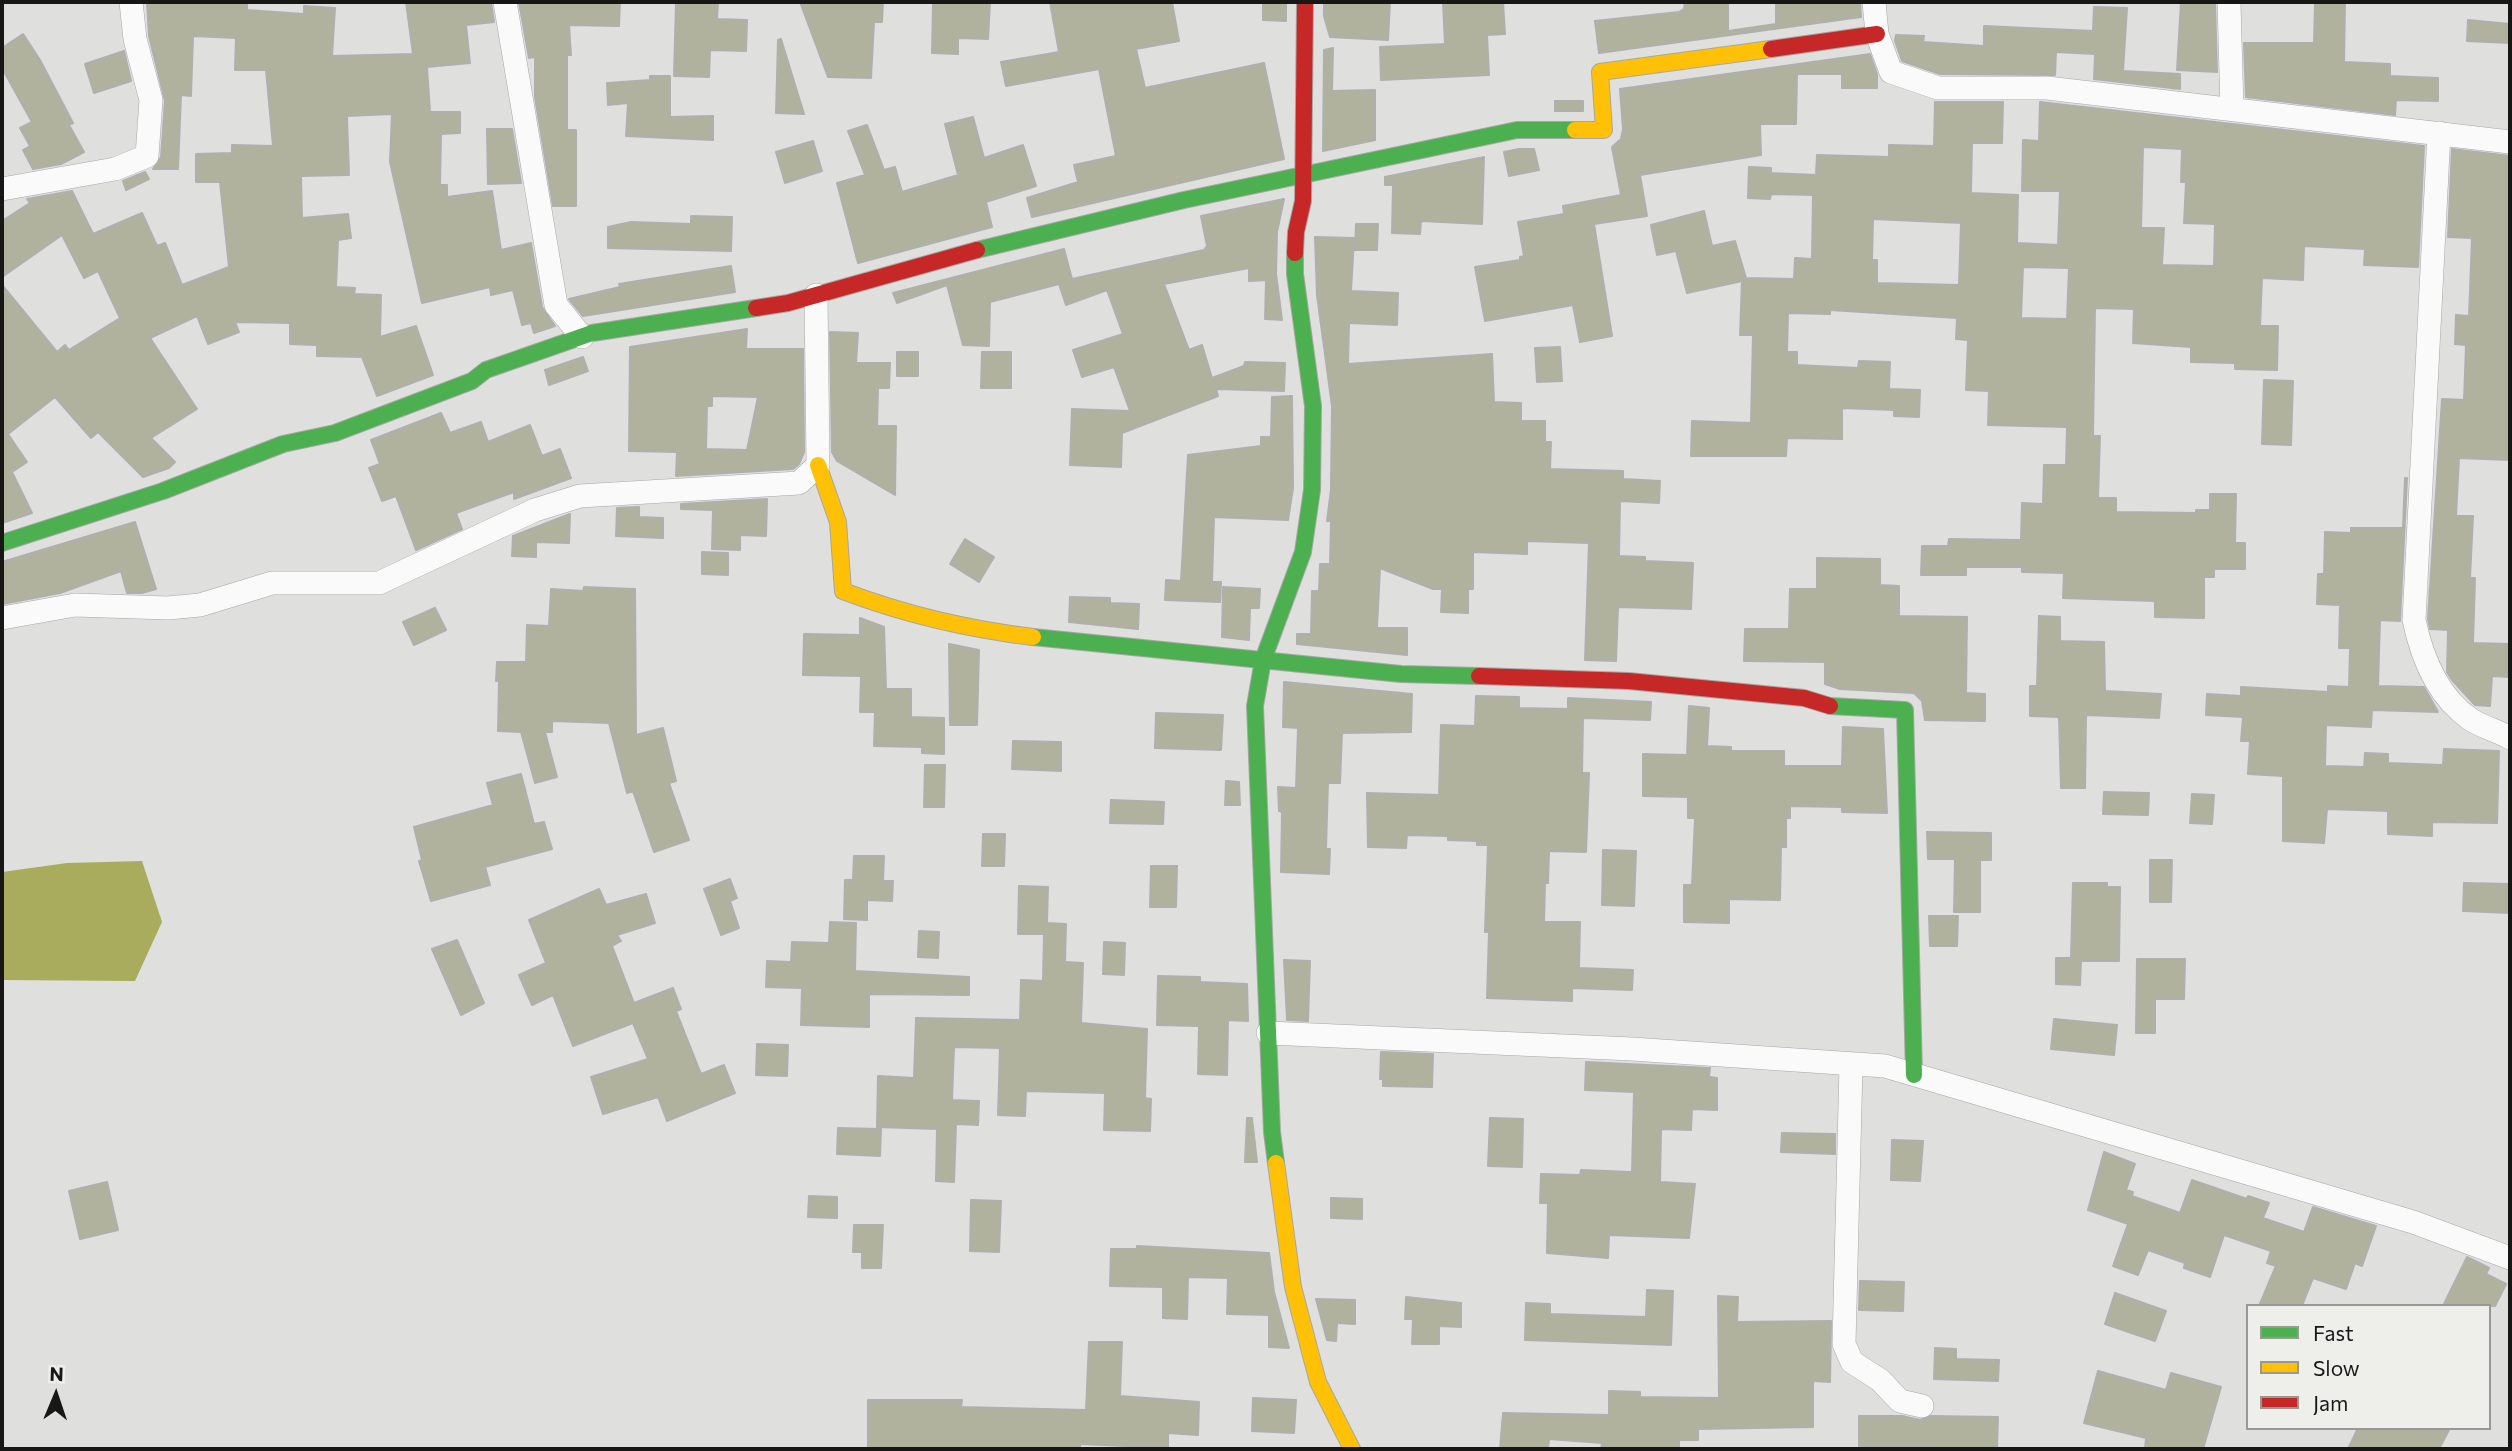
<!DOCTYPE html>
<style>
body{margin:0}
#map{position:relative;width:2512px;height:1451px;overflow:hidden;background:#dfe0de;font-family:Commissioner,sans-serif}
canvas{display:block}
.frame{position:absolute;inset:0;border:4px solid #171816;pointer-events:none}
.legend{position:absolute;left:2246px;top:1304px;width:245px;height:126px;box-sizing:border-box;background:#eeeeea;border:2px solid #989895;margin:0;padding:9px 12px;list-style:none;font-size:21px;color:#171816}
.legend li{display:flex;align-items:center;gap:14px;height:35px}
.legend b{width:35px;border:2px solid #989895}
.north{position:absolute;left:21px;top:1360px;width:70px;height:70px;-webkit-text-stroke:5px #eeeeea;paint-order:stroke;rotate:2deg;font-size:19px;font-weight:700;line-height:28px;text-align:center;color:#171816}
.north::after{content:'';display:block;margin:auto;width:24px;height:32px;background:#171816;clip-path:polygon(50% 0,100% 100%,50% 72%,0 100%)}
</style>
<div id="map">
<canvas width="2512" height="1451"></canvas>
<div class="frame"></div>
<ul class="legend">
<li><b style="height:9px;background:#4caf50"></b>Fast</li>
<li><b style="height:9px;background:#ffc107"></b>Slow</li>
<li><b style="height:9px;background:#c62828"></b>Jam</li>
</ul>
<div class="north">N</div>
</div>
<script>
const context = document.querySelector('canvas').getContext('2d');
context.lineJoin = 'round';
function fillPath(path, color) { context.fillStyle = color; context.fill(path, 'evenodd'); }
function stroke(path, color, width, dash) { context.strokeStyle = color; context.lineWidth = width; context.lineCap = dash ? 'butt' : 'round'; context.setLineDash(dash || []); context.stroke(path); }
fillPath(new Path2D(`
 M142,861l20,61 -27,59 -133,-1v-108l65,-9z`), '#a8ac5c');
const building = new Path2D(`
 M147,2h100v8l57,4v-8l31,2 -3,48 81,-2 -7,-52h85l3,20 -28,3 4,38 -43,4 3,45h30v21l-19,1 -1,51h7v12l45,-6 9,59 30,-7 11,64 13,19 -21,7 -3,-10 -9,2 -9,-35 -22,5 -1,-8 -68,16 -32,-141 2,-48 -45,2 2,59 -48,1 1,42 46,-4 3,24 -13,2 -2,47 19,1 -1,6 27,1 -1,42 36,-11 17,49 -56,21 -15,-39 -45,-1v-11l-27,-1v-21l-55,-1 4,10 -31,12 -11,-28 -47,22 47,71 -46,29 24,24 -6,6 -26,9 -45,-45 -7,6 -36,-41 -47,37 19,28 -15,10 20,41 -30,10v-238l55,67 8,-7 4,5 51,-32 -22,-47 -14,7 -22,-43 -60,42v-56l28,-18 -3,-4 45,-8 21,43 49,-21 15,33 8,-3 17,42 47,-18 -9,-85h-24v-28l36,-1v-8l41,1 -7,-76h-31l1,-32 -43,-2 -2,60 -10,-1 -3,74h-25l8,-12 4,-56 -16,-65z
 M519,2h101l-1,24 -50,-1 2,30h-4v75h9v76h-23l-18,-109v-40l-6,1z
 M676,2h42l-1,17 30,1 -1,31 -36,-1 -1,27 -35,-1z
 M800,2h83l-1,20h-8l-3,56 -43,-1z
 M933,2h57l-2,37 -30,-1v16l-26,-1z
 M1050,2h122l7,39 -43,8 9,39 119,-25 20,96 -252,58 -5,-19 51,-16 -4,-17 42,-9 -17,-87 -93,17 -5,-24 58,-10z
 M1263,2h23v19l-23,-1z
 M1324,2h66l-2,38 -58,-3 -6,-21z
 M1443,2h60l2,32 -18,1 2,40 -108,5 -1,-33 65,-3z
 M1685,2h43v29l48,-7v-22h84l1,15 -262,36 -4,-32 84,-9 5,-3z
 M2181,2h34l2,70 -40,-2z
 M2315,2h30l-1,60 46,2v12l48,2v23l-42,-1 -1,15 -149,-18 -2,-54h70z
 M2094,7l33,1 -4,63 57,3v15l-86,-10 1,-25 -39,-2 -1,23 -115,-1 -38,-13 -7,-20 1,-6 28,1 -1,6 61,4v-20l109,5z
 M2468,20l42,4v19l-43,-2z
 M23,34l17,26 33,63 -4,2 15,27 -23,12 -28,5 -10,-19 7,-4 -10,-18 12,-6 -30,-54v-20z
 M781,39l23,75 -28,-1 2,-73z
 M1333,48l-1,43 43,-1v50l-52,11 1,-101z
 M124,51l7,30 -37,12 -9,-29z
 M1870,54l7,20v14h-35v-14h-45l-1,50h-36l1,31 -121,20 7,41 -53,8 18,112 -32,6 -7,-37 -88,16 -10,-54 45,-7v-3l4,-1 -6,-34 46,-8 -1,-8 58,-11 -9,-48 9,-8 2,-10 -3,-40z
 M650,76h20v41l43,-1v24l-87,-4 2,-33 -20,2 -1,-22 43,-3z
 M1555,101h28v10h-28z
 M1935,102h68l-1,41h-30l-1,50 47,2 -1,48 41,2 2,-54h-38l1,-51 16,1 1,-39 384,44 -6,121 -54,-2 1,-16 -61,-3 -1,34 -41,-2 -2,48h18l-1,44 -42,-1v-6l-44,-1v-15l-58,-4 1,-34 -39,-1 -2,128h7l-2,62h18v14l80,1v-3h14v-16h26l-1,49h10v26h-31v8h-10v41l-49,-1v-16l-92,-3 1,-25 -42,-1v-5h-56v8h-45l1,-29h26l1,-7 72,1 1,-37 21,1 1,-39h22l1,-38 -79,-2 1,-34 -23,-1 2,-50 -12,-1 1,-21 -127,-8v4l-42,-1 -1,39h10v13l61,3 1,-7 31,1 -1,27 31,1 -1,27 -25,-1v-6l-52,-2v31l-55,-1 -1,18h-95l1,-35 59,2 2,-88h-13l2,-54 -55,12 -11,-42 -19,4 -6,-30 53,-14 8,35 23,-5 11,37 48,1 1,-21 17,1 1,-64 -42,-1 -1,5 -22,-1 1,-31 22,1v5l45,2 1,-20 72,2v-12l45,1zM2143,147l39,2 -1,33h5l-2,41 31,1 -1,42 -52,-1 2,-37h-23zM1873,219l88,4 -2,62 -82,-2v-23h-5zM2023,267l46,1 -2,51 -46,-1z
 M973,117l11,41 39,-13 13,41 -50,16 6,25 -134,36 -21,-80 28,-8 -17,-44 19,-6 17,45 11,-3 7,25 56,-17 -13,-51z
 M487,129h25l9,54 -33,1z
 M813,141l9,30 -37,12 -9,-31z
 M1519,149h15l5,21 -30,6 -5,-24z
 M2452,149l58,7v304l-51,-2 -3,58h17l-3,62h5l-2,65 37,1v33l-18,-1 -2,30 -15,-1 -23,-25 -5,-8 1,-42 -18,-1 -2,-10 14,-220 22,1 2,-55 -11,-1 1,-29 13,1 3,-78 -24,-1z
 M1484,157l-2,67 -61,-3 -1,13 -28,-1 1,-48h-8v-8z
 M145,172l4,7 -23,11 -3,-9z
 M1284,199l-7,33 -1,42 6,46 -17,-1 1,-39 -17,1v-13l-85,16 25,66 13,-5 10,33 32,-12 1,-4 40,1 -1,28 -68,-2 2,7 -96,37 -1,34 -51,-2 2,-56 58,2 -16,-44 -32,10 -9,-27 50,-16 -16,-44 -41,15 -7,-21 -69,18 -1,44 -26,-1 -16,-60 -50,18 -4,-10 171,-44 8,30 132,-29 3,-4 -6,-30z
 M691,216l41,1 -1,34 -123,-3v-21l23,-5 60,2z
 M1356,224h22l-1,26h-22z
 M1315,237l39,1 -3,53 47,2 -1,32 -48,-2 -1,41 144,-10 2,48 27,1v18h24v21h6l-1,27 73,2v8l37,2 -1,22 -39,-2 -1,55 26,1v4l48,2 -2,46 -73,-2 -2,54 -31,-1 4,-117 -62,-2v13l-54,-2v37h-5v24l-27,-1 1,-23h-9l-53,-21 -3,60h30v27l-110,-11v-10h14l1,-43h7l1,-27h10l1,-43h-4l4,-31 1,-84 -15,-111z
 M731,266l4,26 -152,24 -14,-17 51,-12 -1,-3z
 M747,329l-1,20h57l1,103 -5,12 -6,5 -117,7 1,-24 -48,-1 1,-104zM712,396l46,1 -11,53 -41,-1 1,-43h5z
 M830,332l28,1 -2,30h34l-1,25h-11l-1,38h19l-1,69 -58,-34 -5,-9z
 M1560,347l2,34 -25,1 -2,-34z
 M897,352h21v24h-21z
 M982,352h29v36h-30z
 M583,357l5,14 -39,14 -4,-15z
 M2264,380l29,1 -2,64 -29,-1z
 M1292,396l1,92 -5,32 -74,-3 -2,65h9l-1,20 -55,-2 1,-20 15,1 7,-126 73,-9v-9h10l1,-40z
 M441,413l9,20 31,-11 7,20 42,-17 12,31 18,-7 11,29 -57,21v-7l-58,21 6,16 -46,21 -20,-54 -14,5 -13,-33 11,-4 -9,-24z
 M2405,478h2l-7,143 -20,-1 -2,66 46,1 14,25 -66,-2 -1,17 -45,-2 -1,41 39,1 1,-14 23,1v9l55,2 1,-16 55,2 -2,72 -65,-1v14l-44,-2v-23l-61,-2 -3,34 -41,-2v-65l-35,-2 2,-33h-9l2,-24 -37,-2 1,-21 34,2v-9l87,5v-6l21,1 1,-39h-11l1,-43 -23,-1 1,-30h6l1,-42 26,1v-5h52z
 M767,499l-1,37 -26,-1v15l-28,-1 1,-39 -32,-1v-5z
 M639,507v10l24,1v20l-47,-2 1,-28z
 M570,514l-1,29 -33,-1v15l-24,-1 1,-20z
 M135,522l21,67 -14,4h-15l-6,-22 -61,22 -58,11v-42z
 M965,539l29,18 -15,25 -29,-18z
 M702,552l26,1v22l-26,-1z
 M1817,558l63,1v26l19,1v30l68,1 -1,76 19,1v27l-60,-1 -3,-19 -8,-8 -74,-4 -15,-5v-22l-81,-1 1,-32h44l1,-40h27z
 M584,587l51,2 1,146 27,-7 13,53 -7,2 20,57 -35,12 -21,-61 -6,2 -18,-70 -57,-2v11h-7l12,45 -22,6 -14,-51 -23,-1 1,-50h-3l1,-19h29l1,-37 22,1 2,-37 32,2z
 M1223,587l37,2 -1,19h-9l-1,32 -27,-3z
 M1070,597l40,1v5l29,1 -1,25 -69,-7z
 M435,608l11,22 -32,15 -11,-23z
 M2039,616l21,1v24l44,1 1,49 56,3 -2,24 -73,-3 -1,73h-24l-2,-71 -29,-1v-30h7z
 M860,618l24,9 2,62h25v28l33,1v36l-22,-1v-6l-48,-1 1,-34h-15l1,-36 -58,-1 1,-41 56,1z
 M949,644l30,6 -2,75h-27z
 M1284,682l128,12 -1,38 -69,1 -2,50h-12l-2,66h4l-1,25 -48,-2 1,-60 -3,-1 -1,-24 18,1 2,-60 -15,-1z
 M1476,696l43,1v11l49,1v-11l83,4 -1,18 -67,-2 -1,55h7l-3,79 -37,-1 -1,32h-3l-1,39h36l-1,46 54,2 -1,20 -60,-2v13l-85,-3 2,-66h-4l3,-87h-11v-4l-29,-1v-4l-41,-1 -1,13 -38,-1 -1,-54 72,2 2,-70 34,1z
 M1689,706l20,2 -2,38 24,1v4h53v15h58l1,-39 40,2 4,84 -45,-1v-5l-52,-1v12h-4v29h-5l-1,53 -51,-1v24l-45,-1v-37h8l3,-67h-7v-21l-45,-1v-42l44,1z
 M1156,713l67,2 -2,35 -66,-2z
 M1013,741l48,1v29l-49,-2z
 M925,765h20l-1,42h-20z
 M521,774l13,50 10,-2 8,27 -67,18 5,18 -59,16 -12,-40 3,-1 -8,-33 79,-22 -6,-22z
 M1226,781l13,1 1,23h-15z
 M2104,792l45,1 -1,22 -45,-1z
 M2192,794l22,1 -2,29 -22,-1z
 M1111,800l53,2 -1,22 -53,-1z
 M1927,832l64,1v27h-11v52h-26l1,-53h-27z
 M983,834h22l-1,32h-22z
 M1603,850l33,1 -2,55 -32,-1z
 M854,856h30l-1,25h10l-1,20 -25,-1v20l-23,-1 1,-39h8z
 M2150,860h22l-1,42h-21z
 M1151,866h26l-1,41h-26z
 M730,879l7,19 -7,3 9,27 -18,7 -17,-46z
 M2073,883h34v4h13l-1,74h-38l-1,24 -24,-1v-26h15z
 M2464,883l46,1v29l-47,-2z
 M1019,886l29,1 -1,36 19,1 -1,38 18,1 -2,60 66,6 -2,69 6,1 -1,32 -46,-1 1,-37 -79,-2 -1,25 -27,-1 2,-67 -46,-1 -2,53 27,1 -1,24 -22,-1 -2,58 -18,-1 1,-52 -60,-2 1,-51 36,2 2,-60 104,2 1,-40 22,1 1,-47h-26z
 M599,889l7,16 40,-11 9,29 -38,12 4,6 -9,5 22,57 39,-15 8,21 -5,2 25,63 23,-9 11,28 -68,28 -9,-24 -55,17 -12,-37 57,-18 -15,-36 -60,23 -20,-51 -21,10 -13,-30 27,-12 -17,-43z
 M1929,916h29l-1,30h-27z
 M830,922l26,1 -1,48 114,6v18l-100,-1v33l-68,-2 1,-37 -36,-1 1,-26 24,1 1,-20 37,1z
 M919,931l20,1 -1,26 -20,-1z
 M457,940l27,63 -23,12 -29,-66z
 M1104,942l21,1 -1,32 -21,-1z
 M2137,959h48l-1,40h-29v34h-19z
 M1284,960l26,1 -2,60 -21,-1z
 M1158,976l42,1v5l47,2 1,37 -20,-1 -1,55 -29,-1 1,-48 -42,-1z
 M2054,1019l63,6 -3,30 -63,-6z
 M757,1044l31,1 -1,31 -31,-1z
 M1381,1052l52,2 -1,33 -49,-1v-7h-3z
 M1586,1062l124,6 -1,9 8,1v32l-25,-1 -1,21 -30,-1 -1,53 35,2 -6,54 -80,-3 -1,23 -61,-5 1,-50h-8l1,-29 39,1 1,-5 51,2 2,-80 -49,-2z
 M1247,1118h5l5,44h-12z
 M1490,1118l33,1 -1,48 -34,-1z
 M838,1128l43,1 -1,27 -43,-2z
 M1782,1133l53,1v20l-54,-2z
 M1892,1140l31,1 -3,40 -29,-1z
 M2104,1152l31,12 -9,26 7,2 -1,4 48,17 12,-33 55,19 1,-3 21,7 -6,15 41,14 9,-25 63,19 -14,40 -7,-3 -9,26 -33,-11 -11,28h-43l17,-40 -9,-3 4,-12 -47,-16 -14,42 -26,-9 1,-5 -37,-13 -10,25 -25,-9 15,-42 -40,-14z
 M107,1182l11,48 -38,9 -11,-48z
 M809,1196l28,1v21l-29,-1z
 M1331,1198l31,1v20l-31,-1z
 M971,1200l30,1 -2,51 -29,-1z
 M854,1225h29l-2,43h-19v-16h-9z
 M1137,1246l132,7 5,39 15,56 -20,-1v-32l-42,-1 1,-36 -40,-1 -1,42 -24,-1v-31l-53,-1 1,-37h26z
 M2467,1257l22,11 -3,6 20,10 -11,22h-52z
 M1860,1281l44,1 -1,29 -44,-1z
 M1647,1290l26,1 -2,54 -146,-5 1,-37 24,1v10l96,3z
 M2115,1293l51,18 -11,30 -50,-17z
 M1718,1296l20,1 -1,25 94,-1 -1,61 -17,-1v46l-115,2v11h-19v9h-78l1,-6 -53,-4 -1,10h-48l3,-36 106,2v-24l31,1v5l79,1z
 M1406,1297l55,6v24l-22,-1v18h-27l1,-25h-8z
 M1316,1299l39,1v24l-18,-1 -1,18 -9,-1z
 M1089,1342h33l-2,54 79,6 -1,33 -30,-2v15l-88,-4v5h-212v-49h94l-1,7 125,3z
 M1935,1348l21,1v10l43,1 -1,21 -64,-2z
 M2098,1371l68,19 5,-17 50,14 -18,62h-58l1,-11 -62,-15z
 M1253,1398l43,2 -2,33 -42,-2z
 M1859,1416h43l18,4 11,-4 67,1 -1,32 -138,-3z
 M2358,1428h92l-11,21h-91z`);
fillPath(building, '#b1b29d');
stroke(building, '#afb0ae', 2);
const street = new Path2D(`
 M505,2l51,303 26,32
 M1874,2l3,32 14,38 47,16h109l463,54
 M2229,2l3,107
 M2439,133l-25,487c8,38 23,76 56,99 12,8 28,12 40,19
 M2,189l113,-20 32,-13 4,-56 -16,-61 -4,-37
 M2,618l73,-13 93,3 32,-3 72,-22h107l156,-73 45,-14 219,-13 19,-18 -2,-170
 M1268,1033l364,16 253,17 528,156 97,36
 M1851,1066l-7,278 8,18 28,18 20,21 22,5`);
const fast = new Path2D(`
 M977,250l207,-50 333,-70h58
 M2,543l161,-52 120,-47 52,-11 137,-52 14,-11 106,-37 164,-25
 M1033,637l368,37 78,2
 M1830,706l75,4 9,365
 M1276,1163l-4,-31 -17,-426 8,-46 40,-108 9,-62 1,-84 -18,-132v-21`);
const slow = new Path2D(`
 M1575,130h29l-4,-58 171,-23
 M818,465l20,57 5,69c63,24 124,38 190,46
 M1276,1163l17,124 25,95 34,67`);
const jam = new Path2D(`
 M1771,49l106,-15
 M1295,253l1,-21 7,-31 2,-199
 M756,308l32,-5 189,-53
 M1479,676l150,5 175,17 26,8`);
stroke(street, '#a6a7a5', 24);
stroke(fast, '#a6a7a5', 18);
stroke(slow, '#a6a7a5', 18);
stroke(jam, '#a6a7a5', 18);
stroke(street, '#fafafa', 23);
stroke(fast, '#4caf50', 16);
stroke(slow, '#ffc107', 16);
stroke(jam, '#c62828', 16);
</script>
